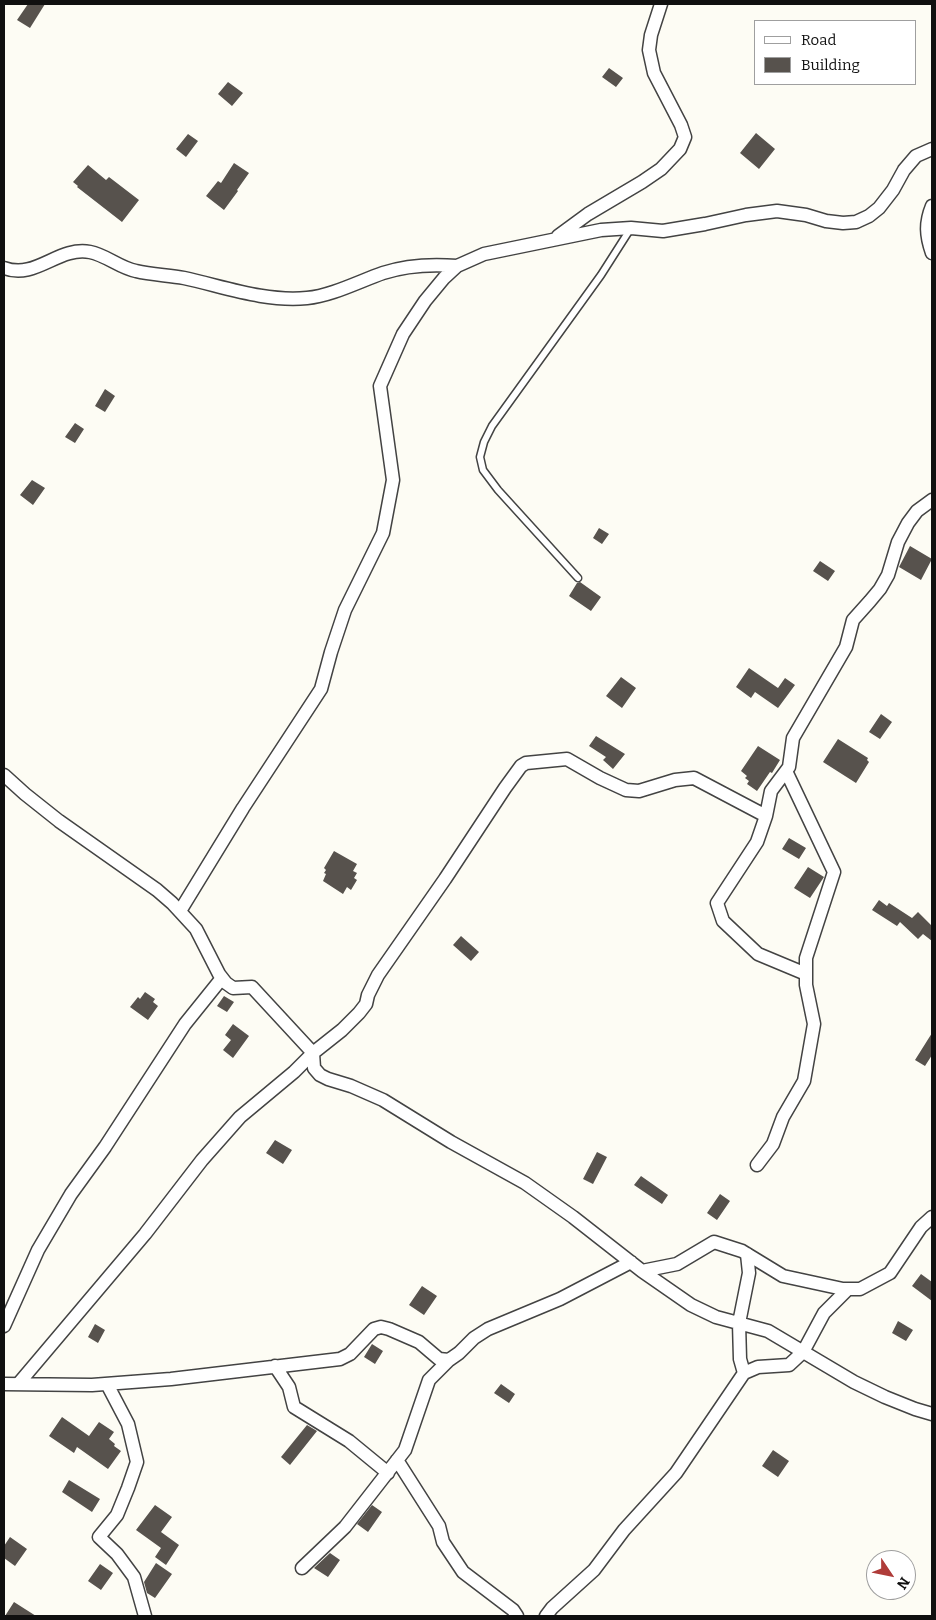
<!DOCTYPE html>
<style>
body{margin:0}
#map{position:relative;width:936px;height:1620px;overflow:hidden;background:#fdfcf4;font-family:Bitter,serif}
canvas{display:block}
.frame{position:absolute;inset:0;border:5px solid #101010;pointer-events:none}
.legend{position:absolute;left:754px;top:20px;width:162px;height:65px;box-sizing:border-box;background:#fff;border:1px solid #9f9f9f;margin:0;padding:6px 9px;list-style:none;font-size:15px;color:#101010}
.legend li{display:flex;align-items:center;gap:10px;height:25px}
.legend b{width:25px;border:1px solid #9f9f9f}
.north{position:absolute;left:866px;top:1550px;width:50px;height:50px;box-sizing:border-box;background:#fff;border:1px solid #9f9f9f;border-radius:50%;rotate:124deg;font-size:14px;font-weight:700;line-height:20px;text-align:center;color:#101010}
.north::after{content:'';display:block;margin:auto;width:18px;height:22px;background:#af3c39;clip-path:polygon(50% 0,100% 100%,50% 72%,0 100%)}
</style>
<div id="map">
<canvas width="936" height="1620"></canvas>
<div class="frame"></div>
<ul class="legend">
<li><b style="height:6px;background:#fff"></b>Road</li>
<li><b style="height:14px;background:#57524d"></b>Building</li>
</ul>
<div class="north">N</div>
</div>
<script>
const context = document.querySelector('canvas').getContext('2d');
context.lineJoin = 'round';
function fillPath(path, color) { context.fillStyle = color; context.fill(path, 'evenodd'); }
function stroke(path, color, width, dash) { context.strokeStyle = color; context.lineWidth = width; context.lineCap = dash ? 'butt' : 'round'; context.setLineDash(dash || []); context.stroke(path); }
fillPath(new Path2D(`
 M28,4h17l-15,24 -13,-8z
 M609,68l14,10 -7,9 -14,-10z
 M228,82l15,11 -11,13 -14,-12z
 M756,133l19,16 -16,20 -19,-16z
 M188,134l10,7 -12,16 -10,-8z
 M234,163l15,10 -12,17 1,1 -14,19 -18,-14 12,-15 3,2z
 M88,165l18,15 3,-3 30,23 -17,22 -45,-35 1,-1 -5,-4z
 M105,389l10,7 -10,16 -10,-6z
 M75,423l9,6 -9,14 -10,-6z
 M32,480l13,8 -12,17 -13,-10z
 M599,528l10,6 -7,10 -9,-6z
 M910,546l22,13 -11,21 -22,-13z
 M820,561l15,10 -7,10 -15,-10z
 M580,582l21,15 -10,14 -22,-15 8,-13z
 M749,668l29,20 7,-10 10,7 -17,23 -23,-16 -4,6 -15,-11z
 M621,677l15,11 -14,20 -16,-12z
 M881,714l11,8 -12,17 -11,-7z
 M596,736l29,18 -12,15 -10,-9 3,-3 -17,-11z
 M838,739l30,19 -1,2 2,2 -13,21 -33,-21z
 M758,746l22,14 -8,13 -2,-1 -13,19 -10,-7 2,-3 -4,-3 2,-2 -6,-5z
 M789,838l17,10 -7,11 -17,-10z
 M334,851l23,13 -4,7 4,2 -3,5 3,2 -6,10 -4,-3 -4,7 -20,-13 3,-7 -2,-1 2,-3 -2,-2z
 M808,867l16,10 -14,21 -16,-10z
 M879,900l8,6 2,-3 23,15 6,-6 14,14v15l-9,-7 -5,5 -18,-17 -3,4 -25,-16z
 M461,936l18,16 -8,9 -18,-16z
 M145,992l10,7 -2,3 5,4 -10,14 -18,-13 8,-10 2,2z
 M224,996l10,6 -7,10 -10,-6z
 M233,1024l16,12 -16,22 -10,-8 8,-10 -6,-5z
 M932,1033v22l-7,11 -10,-6z
 M275,1140l17,10 -9,14 -17,-11z
 M597,1152l10,5 -14,27 -10,-5z
 M641,1176l27,19 -6,9 -28,-19z
 M720,1194l10,7 -13,19 -10,-7z
 M921,1274l11,8v19l-20,-15z
 M422,1286l15,10 -13,19 -15,-10z
 M898,1321l15,9 -7,11 -14,-8z
 M95,1324l10,6 -7,13 -10,-6z
 M372,1344l11,7 -8,13 -11,-7z
 M501,1384l14,10 -6,9 -15,-10z
 M62,1417l27,19 10,-14 15,10 -5,7 6,5 -1,2 7,5 -13,18 -31,-22 -3,6 -25,-17z
 M307,1425l10,6 -27,34 -9,-8z
 M773,1450l16,11 -11,16 -16,-11z
 M69,1480l31,19 -8,13 -30,-20z
 M155,1505l17,12 -11,15 18,13 -13,20 -11,-8 6,-9 -25,-18z
 M372,1505l10,7 -14,20 -11,-8z
 M10,1537l17,12 -12,17 -11,-8v-12z
 M330,1553l10,7 -12,17 -14,-9z
 M156,1563l16,11 -17,24 -8,-5 -3,-11z
 M100,1564l13,9 -12,17 -13,-9z
 M14,1602l22,14h-31z`), '#57524d');
const lane = new Path2D(`
 M578,578l-80,-88 -15,-20 -3,-13 4,-15 8,-16 109,-151 30,-47`);
const street = new Path2D(`
 M932,206c-7,17 -6,30 0,47
 M558,236l30,-22 54,-32 19,-13 19,-20 5,-12 -4,-12 -27,-52 -5,-23 2,-15 10,-31
 M4,268c32,12 54,-22 86,-16 16,3 30,16 46,19 16,4 33,4 48,7 41,9 81,24 123,20 24,-2 53,-17 76,-25 24,-8 49,-9 74,-7
 M4,775l21,19 34,27 98,69 15,13 24,26 23,45 7,9 7,5 19,-1 61,66 1,15 6,7 8,4 23,7 32,14 68,42 74,41 48,34 69,54 49,34 25,12 52,14 86,51 31,15 30,12 17,5
 M766,816l-9,26 -40,61 6,18 35,33 48,20
 M180,911l63,-103 78,-119 10,-37 14,-42 38,-77 10,-53 -13,-94 23,-52 22,-33 19,-23 13,-12 27,-12 117,-24 30,-2 32,3 42,-7 41,-9 31,-4 29,4 20,6 17,2 13,-1 13,-6 10,-8 14,-18 11,-20 12,-14 16,-7
 M757,1165l16,-21 10,-27 21,-36 10,-57 -8,-39v-27l28,-86 -48,-101
 M642,1271l35,-7 37,-22 28,9 41,25 60,13h17l30,-16 31,-46 11,-10
 M4,1326l34,-76 33,-56 34,-47 80,-123 37,-46
 M275,1366l14,21 5,20 55,34 39,32
 M744,1373l14,-6 31,-2 14,-13 21,-39 24,-24
 M19,1383l126,-149 57,-74 38,-43 54,-45 19,-19 29,-23 17,-17 7,-9 2,-9 10,-20 67,-96 60,-91 16,-22 5,-3 41,-4 33,19 26,12 13,1 36,-11 19,-2 72,38 5,-25 18,-24 4,-29 53,-91 7,-27 17,-19 10,-12 8,-14 10,-33 10,-19 9,-12 15,-11
 M4,1384l88,1 79,-6 169,-20 10,-5 24,-25 7,-2 8,2 30,13 20,17 10,1 10,-7 15,-15 14,-9 72,-30 71,-37
 M107,1384l21,40 9,38 -9,26 -11,27 -18,22 18,17 17,23 11,39
 M397,1460l42,66 4,16 20,30 50,38 4,6
 M302,1568l43,-41 60,-77 24,-70 20,-20
 M546,1616l6,-8 42,-38 30,-40 52,-57 68,-100 -4,-14 -1,-36 10,-50 -2,-19`);
stroke(lane, '#434343', 9);
stroke(street, '#434343', 15);
stroke(lane, '#fff', 6);
stroke(street, '#fff', 12);
</script>
